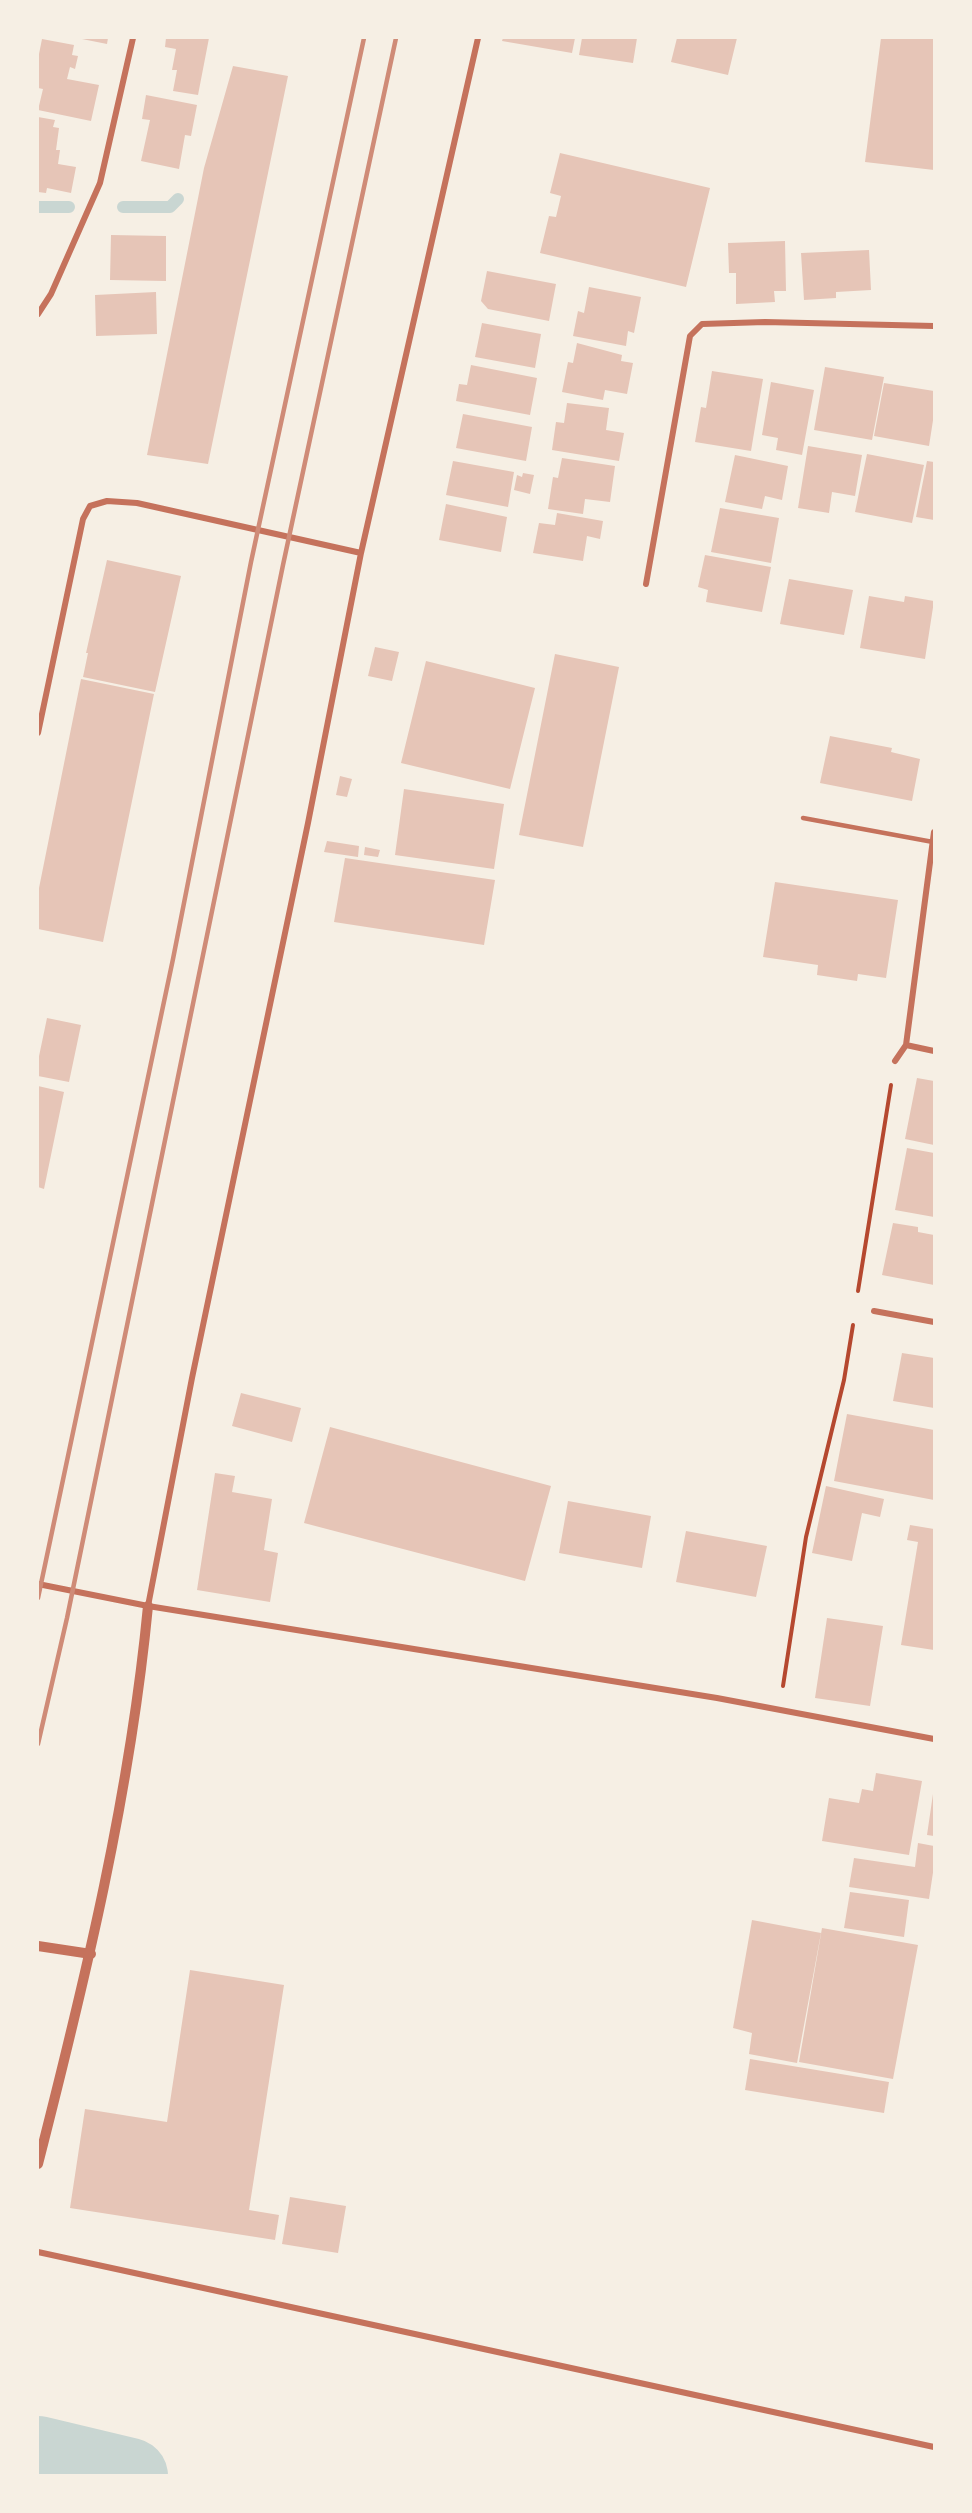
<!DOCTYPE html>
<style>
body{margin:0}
#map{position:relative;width:972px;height:2513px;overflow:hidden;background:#f6efe4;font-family:"PT Sans Narrow",sans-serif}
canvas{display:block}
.frame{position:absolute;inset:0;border:39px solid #f6efe4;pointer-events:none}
</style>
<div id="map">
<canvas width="972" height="2513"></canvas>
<div class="frame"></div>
</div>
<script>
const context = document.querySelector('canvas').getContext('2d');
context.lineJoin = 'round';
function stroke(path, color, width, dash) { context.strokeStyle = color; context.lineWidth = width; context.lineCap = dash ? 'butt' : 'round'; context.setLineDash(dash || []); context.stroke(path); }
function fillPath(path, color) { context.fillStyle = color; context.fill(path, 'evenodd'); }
stroke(new Path2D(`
 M38,207h31
 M123,207h47l8,-8`), '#c9d6d2', 12);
stroke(new Path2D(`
 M38,2454l92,22`), '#c9d6d2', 76);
fillPath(new Path2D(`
 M166,38h43l-11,57 -25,-4 4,-21h-5l4,-21 -11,-2z
 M503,38h72l-3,15 -70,-12z
 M582,38h55l-4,25 -54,-8z
 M677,38h60l-9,37 -57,-13z
 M881,38h53v132l-69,-8z
 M42,39l32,6 -2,10 6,1 -3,13 -5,-2 -3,12 32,6 -8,36 -53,-11 5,-21 -5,-1v-29z
 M82,39v-1h26l-1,6z
 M233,66l55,10 -80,388 -61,-9 57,-287z
 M146,95l51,10 -6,31 -6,-1 -6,34 -38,-8 9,-41 -8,-1z
 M38,117l17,3 -2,7 6,1 -3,22h4l-2,14 18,3 -5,26 -24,-5 -1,5 -8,-1z
 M560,153l150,35 -24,99 -146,-34 9,-37 7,1 5,-21 -11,-3z
 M111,235l55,1v45l-56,-1z
 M785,241l1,50h-12l1,11 -39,2v-31h-7l-1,-30z
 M869,250l2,40 -35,2v6l-32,2 -3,-47z
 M487,271l69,13 -7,37 -61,-12 -7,-8z
 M589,287l52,10 -7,36 -6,-2 -2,15 -53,-10 5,-25 6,2z
 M156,292l1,42 -61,2 -1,-41z
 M482,323l59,11 -6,34 -60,-11z
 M577,343l45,12 -1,6 12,2 -6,31 -22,-4 -2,10 -41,-8 6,-30 5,1z
 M471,365l66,13 -7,37 -74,-14 3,-17 8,1z
 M825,367l59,10 -12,63 -58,-10z
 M712,371l51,8 -12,72 -56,-9 6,-35 5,1z
 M771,382l43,8 -12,65 -26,-5 2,-12 -16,-3z
 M884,383l50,8v23l-5,32 -55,-10z
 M567,403l42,5 -3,22 18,3 -5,28 -67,-11 4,-28 8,1z
 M463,414l69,13 -6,34 -70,-13z
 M808,446l54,9 -7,41 -23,-4 -3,21 -31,-5z
 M867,454l57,11 -12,58 -57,-11z
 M735,455l53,11 -6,34 -17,-4 -3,13 -37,-7z
 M562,458l53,8 -5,36 -25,-3 -2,15 -35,-5 5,-32 5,1z
 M453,461l61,11 -6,35 -62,-12z
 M927,461l7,1v58l-18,-3z
 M523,473l11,2 -4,19 -16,-4 3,-15 5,2z
 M446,504l61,13 -6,35 -62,-12z
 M720,508l59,10 -8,45 -60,-11z
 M557,513l46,8 -3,18 -13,-3 -4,25 -50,-8 6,-30 16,2z
 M705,555l66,12 -9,45 -56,-10 2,-12 -10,-3z
 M107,560l74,16 -26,116 -72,-15 5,-24h-2z
 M789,579l64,11 -9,45 -64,-11z
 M869,596l35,6 1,-6 29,5 -9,58 -65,-11z
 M375,647l24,5 -7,29 -24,-5z
 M555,654l64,13 -36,180 -64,-12z
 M426,661l109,27 -25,101 -109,-26z
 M81,679l73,15 -51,248 -65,-13v-36z
 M830,736l62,12 -1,4 29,7 -8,42 -92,-18z
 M340,776l12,3 -5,18 -11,-2z
 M404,789l100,15 -10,65 -99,-14z
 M327,841l32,5 -1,11 -34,-5z
 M365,847l15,3 -2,7 -14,-2z
 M345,858l150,22 -11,65 -150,-23z
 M775,882l123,18 -12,78 -28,-4 -1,7 -40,-6 1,-10 -55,-8z
 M47,1018l34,7 -12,57 -31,-6v-15z
 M917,1078l17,3v64l-29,-6z
 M38,1086l26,6 -20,97 -6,-2z
 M907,1148l27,5v64l-39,-7z
 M893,1223l25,4v5l16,3v50l-52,-10z
 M902,1353l32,5v50l-41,-7z
 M241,1393l60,15 -9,34 -60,-16z
 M847,1414l87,16v70l-100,-19z
 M330,1427l221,59 -26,95 -221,-58z
 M215,1473l20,3 -3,16 40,7 -8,51 14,3 -8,49 -73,-12z
 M826,1486l58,13 -4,18 -18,-4 -10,48 -40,-8z
 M568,1501l83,15 -9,52 -83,-15z
 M910,1525l24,4v121l-33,-5 17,-103 -11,-2z
 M686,1531l81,15 -11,51 -80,-15z
 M827,1618l56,8 -13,80 -55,-8z
 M876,1773l46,8 -13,74 -87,-14 7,-43 30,5 3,-14 11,2z
 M933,1794h1v42l-7,-1z
 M918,1843l16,3v20l-5,33 -80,-12 5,-29 61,9z
 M850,1892l59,8 -5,37 -60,-9z
 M752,1920l69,13 -24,130 -48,-9 3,-21 -19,-5z
 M822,1928l96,17 -25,134 -94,-17z
 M190,1970l94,15 -35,225 30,5 -4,25 -205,-32 15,-99 82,13z
 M750,2059l139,23 -5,31 -139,-23z
 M290,2197l56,9 -8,47 -56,-9z`), '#e6c5b7');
stroke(new Path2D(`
 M858,1291l33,-206
 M783,1686l23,-149 38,-157 9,-55`), '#b5482f', 4);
stroke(new Path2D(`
 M803,818l130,24`), '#c5725c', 4.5);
stroke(new Path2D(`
 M38,314l13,-20 49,-111 33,-145
 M646,584l44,-248 12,-12 63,-2 169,4
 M38,733l45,-214 7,-13 17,-5 30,2 224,50
 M906,1045l28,6
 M895,1061l11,-16 28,-213
 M874,1311l60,11
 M38,1584l110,22 569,92 217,41
 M148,1606l44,-228 116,-555 53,-270 117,-515
 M38,2252l896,195`), '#c5725c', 6);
stroke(new Path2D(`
 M38,1946l53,8
 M38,2164c47,-184 92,-369 110,-558`), '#c5725c', 10);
stroke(new Path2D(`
 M38,1598l135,-639 78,-397 113,-524
 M38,1744l29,-126 216,-1053 113,-527`), '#cf8b77', 4.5);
</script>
